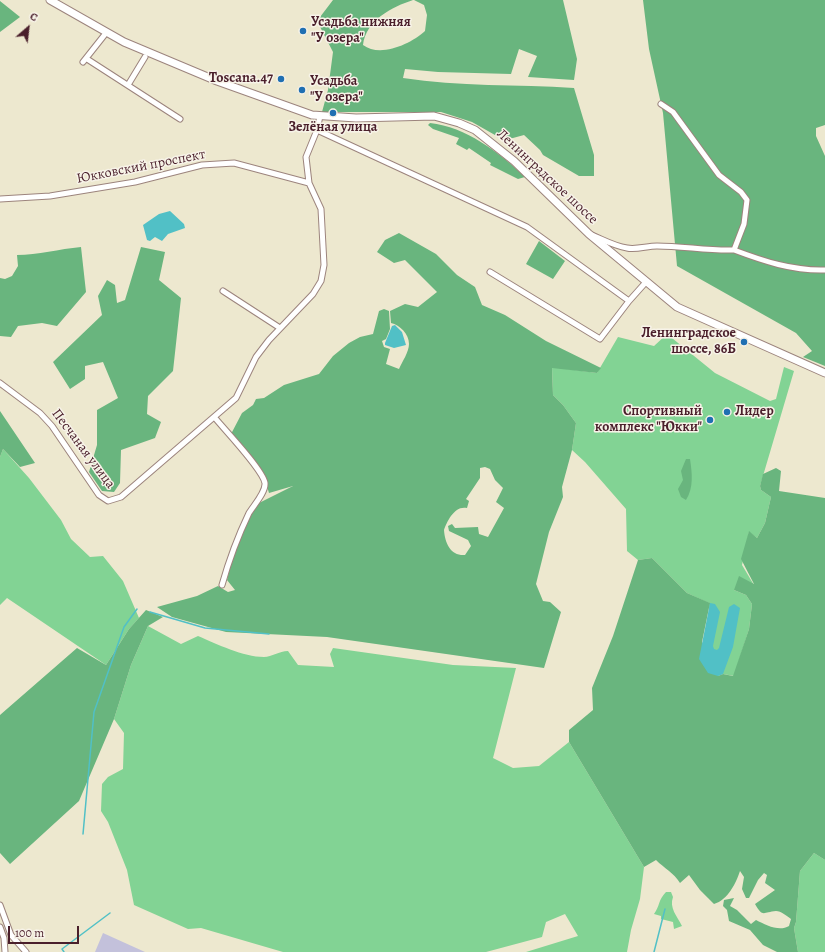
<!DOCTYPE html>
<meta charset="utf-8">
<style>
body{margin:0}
#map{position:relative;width:825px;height:952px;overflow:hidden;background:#ede8cf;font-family:Alegreya,serif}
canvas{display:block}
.north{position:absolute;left:8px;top:8px;width:40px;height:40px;-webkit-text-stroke:3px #f7f3e8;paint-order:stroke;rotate:28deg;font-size:11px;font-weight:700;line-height:16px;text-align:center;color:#4a1f2b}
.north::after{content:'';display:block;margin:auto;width:14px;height:18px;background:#4a1f2b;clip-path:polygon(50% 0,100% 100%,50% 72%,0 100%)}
.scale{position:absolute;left:8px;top:926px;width:71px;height:18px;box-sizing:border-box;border:2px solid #4a1f2b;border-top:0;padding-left:5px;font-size:12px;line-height:14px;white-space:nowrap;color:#4a1f2b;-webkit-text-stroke:3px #f7f3e8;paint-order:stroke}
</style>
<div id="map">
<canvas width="825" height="952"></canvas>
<div class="north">С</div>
<div class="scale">100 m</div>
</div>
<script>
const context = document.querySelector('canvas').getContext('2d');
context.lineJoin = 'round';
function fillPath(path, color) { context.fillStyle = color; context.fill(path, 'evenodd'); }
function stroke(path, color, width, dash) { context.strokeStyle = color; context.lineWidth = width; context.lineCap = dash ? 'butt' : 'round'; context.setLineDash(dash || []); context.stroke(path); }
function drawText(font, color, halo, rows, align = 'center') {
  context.font = font + ' Alegreya,serif'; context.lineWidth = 3; context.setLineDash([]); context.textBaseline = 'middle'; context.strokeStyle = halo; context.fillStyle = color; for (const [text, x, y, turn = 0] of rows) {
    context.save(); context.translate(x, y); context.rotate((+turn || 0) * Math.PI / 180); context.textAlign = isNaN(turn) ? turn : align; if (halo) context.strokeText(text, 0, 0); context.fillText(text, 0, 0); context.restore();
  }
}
fillPath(new Path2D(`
 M103,933l42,19h-50z`), '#c3c1db');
fillPath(new Path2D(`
 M667,334l48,39 55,28 6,-2 8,-32 10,4 -34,115 1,4 10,7 -6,26 -8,15 -8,-6 -7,33 12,20 -20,5 12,5 6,9 -3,25 -15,47 -11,-2 -5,2 -10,-3 1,-70 -22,-10 -35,-35 -14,2 -11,-9 -1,-42 -41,-47 -13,-12 4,-27 -13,-18 -10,-10 -1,-28 45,6 21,-36 36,9z
 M3,449l26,29 32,42 10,19 19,18 13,-1 20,25 16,37 -10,11 -23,36 -99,-67 -7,7v-148z
 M148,626l33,18 17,-8c19,8 45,21 66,21 8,0 15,-6 24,-6l10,14 36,2 -4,-13 3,-6 120,17 63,3 -23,90 20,10 26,-2 30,-24 75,125 -4,32 -9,31 -4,22h-101l52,-16 -13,-22 -19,8 -4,15 -56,15h-203l-82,-24 -13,1 -54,-24 -7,-35 -19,-48 -7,-11 1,-27 6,-7 15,-8 1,-36 -10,-14 17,-54z
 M814,853l11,7v92h-27l-4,-24 2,-6 4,-51z
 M666,892h5l2,5c-4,11 4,19 9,29l-8,3 -1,-7 -12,-3v-3l-7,-2c6,-8 4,-14 12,-22z`), '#82d394');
fillPath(new Path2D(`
 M333,0h80c-21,7 -47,20 -50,45 17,13 48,-1 62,-14l2,-16 -3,-10 -10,-5h149l14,59 -3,21 -46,-3 9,-21 -18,-7 -8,25 -73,-2 -33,-3 -2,9c56,9 114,6 171,10l20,67v21h-15l-36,-21 -3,-5 -16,-15 -11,3 -11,1 -30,-17 -31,-10h-119l6,-22 5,-38 -16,-31z
 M643,0h182v125l-9,3v8l9,20v210l-22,-9 9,-6 -16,-18 -119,-67 -14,-153 -14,-64z
 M0,1l20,16 -20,15z
 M430,123c36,4 69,29 95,54l-7,2 -28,-14 1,-2 -22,-15 -2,2 -11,-6 3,-6 -26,-9 -5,-4z
 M399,233l37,21 21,21 18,12 7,18 23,10 41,26 55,27 -4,5 -45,-5 1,27 10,10 13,18 -4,27 -10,37 1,10 -14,35 -13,52 7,17 7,1 11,10 -17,56 -217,-31 -101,-5 -54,-15 -15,-10 40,-11 21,-10 10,6 7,-2 -8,-10 7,-29 21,-46 38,-19 -24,7 -5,-17 -34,-40 12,-23 11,-8 3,-6 8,-1 20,-13 35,-11 14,-18 16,-13 11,-6 13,-3 6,-23 5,-2 5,2 1,18 -4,10 -4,2 2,6 6,2 -4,15 13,5c3,-7 10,-17 10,-25 0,-10 -9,-19 -18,-21l-1,-12 15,-7 13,3 19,-15 -32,-32 -11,3 -17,-11 8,-12zM485,467l5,2 5,11 8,8 -7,14 8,6 -16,29 -9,-3 -1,-7 -23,1 -3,-4 -4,2 1,5 19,9 3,6 -6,9c-14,1 -20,-11 -21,-25 3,-9 11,-25 23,-22l2,-7 -3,-2 14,-21v-10z
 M539,241l26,20 -12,18 -27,-15z
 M81,247l5,45 -29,34 -15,-3 -24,3 -7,11 -11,-1v-58l5,1 7,-3 6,-10 -1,-11c21,0 42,-6 64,-8z
 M141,247l24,5 -6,28 22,18 -8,73 -25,25 -1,18 14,8 -6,16 -34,12 -1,33 -6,9 -12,-1 -13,-19 8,-27v-35l21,-12 -15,-36 -18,4v13l-15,10 -17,-27 49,-47 -4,-19 9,-16 8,5 2,18 8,-3z
 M0,411l33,49 2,3 -15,4 -17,-18 -3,8z
 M686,459h4c2,13 4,29 -4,41l-5,-3 -3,-8 5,-9 -2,-9z
 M776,468l5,3 -2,20 46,7v362l-11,-7 -14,18 -4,51 -2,6 4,24h-21l-14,-7 -13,-15 -21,-9 -2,-11 -4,-4 1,-6 10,-2 -4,8 7,4 14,14 5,-4c10,5 23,12 33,6l2,-7c-4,-3 -10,-8 -15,-8 -13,1 -13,7 -21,-7l20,-14 -10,-7 2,-8 -3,-2 -6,7 -9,18h-3l-4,-9 2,-12 -4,-6c-4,12 -12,29 -26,33l-14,-14 -11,-15 -9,8c-6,-10 -16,-15 -24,-23l-12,7 -75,-125v-12l24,-20 -1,-22 21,-52 25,-76 14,-2 35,35 23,10 -8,39 16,34 5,-2 10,2 16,-47 3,-25 -6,-9 -12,-5 5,-14 15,8 -13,-25 8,-28 8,7 8,-15 6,-26 -10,-7 -1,-4 3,-12z
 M146,610l17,7 -15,9 -17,39 -17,54 -35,82 -69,63 -10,-11v-138l77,-67 29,17 23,-36z`), '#69b57e');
fillPath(new Path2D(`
 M170,211l14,13 1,4 -17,6 -6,7 -7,-4 -5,4 -3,-1 -4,-15 16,-11z
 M395,325l7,7 4,13 -12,3 -9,-3v-2l7,-17z
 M710,603l5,1 5,8 -7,34 1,3 3,1 2,-2 10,-41 5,-3 6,4 -7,39 -10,27 -5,2 -10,-3 -9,-14z`), '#51c0c6');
stroke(new Path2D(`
 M150,612l55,16 64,6
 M83,834l11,-122 30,-85 13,-18
 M64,952l-2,-3 48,-36
 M654,952l11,-43`), '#51c0c6', 1.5);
const minor = new Path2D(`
 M87,59l93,60
 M83,62l23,-29
 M128,85l17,-28
 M317,130l210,97 102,74 17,-19
 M0,199l50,-3 85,-14 67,-17 32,-2 75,20
 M592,235c12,5 22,11 35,13 9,2 20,-2 30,-2 26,0 51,5 77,4l10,-26 3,-24 -6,-8 -22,-17 -46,-63 -12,-8
 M734,250c29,11 59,21 91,20
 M490,272l110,67 29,-38
 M223,291l57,37
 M0,383l40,30 12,13 47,69 9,6 13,-4 115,-99 20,-41 13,-17 44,-46 8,-13 3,-16 -3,-56 -12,-26 -3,-26 11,-27 3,-14
 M215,418c10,12 48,52 50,65 1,9 -11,22 -16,30 -11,23 -20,47 -27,72
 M0,905l11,30 15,17
 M0,927l4,11 1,14`);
const secondary = new Path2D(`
 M50,0l74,42 93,39 95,34 44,3 78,-2 25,7 16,7 39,31 75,73 88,73 148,66`);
stroke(minor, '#9c847d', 7);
stroke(secondary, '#9c847d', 9);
stroke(minor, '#fff', 5);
stroke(secondary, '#fff', 7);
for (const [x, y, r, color] of [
 [303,31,4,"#1f6fb2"],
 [281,79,4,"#1f6fb2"],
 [302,90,4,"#1f6fb2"],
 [333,113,4,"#1f6fb2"],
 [744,342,4,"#1f6fb2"],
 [727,412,4,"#1f6fb2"],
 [710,420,4,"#1f6fb2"]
]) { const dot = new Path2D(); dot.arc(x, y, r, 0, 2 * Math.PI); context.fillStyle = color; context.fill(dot); stroke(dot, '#f7f3e8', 1.5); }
drawText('bold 14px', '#4a1f2b', '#f7f3e8', [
 ["Усадьба нижняя",311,23],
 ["\"У озера\"",311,39],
 ["Toscana.47",273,79,"right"],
 ["Усадьба",310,82],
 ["\"У озера\"",310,98],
 ["Зелёная улица",333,128,"center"],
 ["Ленинградское",736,334,"right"],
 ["шоссе, 86Б",736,350,"right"],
 ["Спортивный",702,412,"right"],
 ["комплекс \"Юкки\"",702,428,"right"],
 ["Лидер",735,412]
], 'left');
drawText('14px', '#4a1f2b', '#f7f3e8', [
 ["Юкковский проспект",141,167,-11],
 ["Ленинградское шоссе",547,177,43],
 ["Песчаная улица",83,449,53]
]);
</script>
